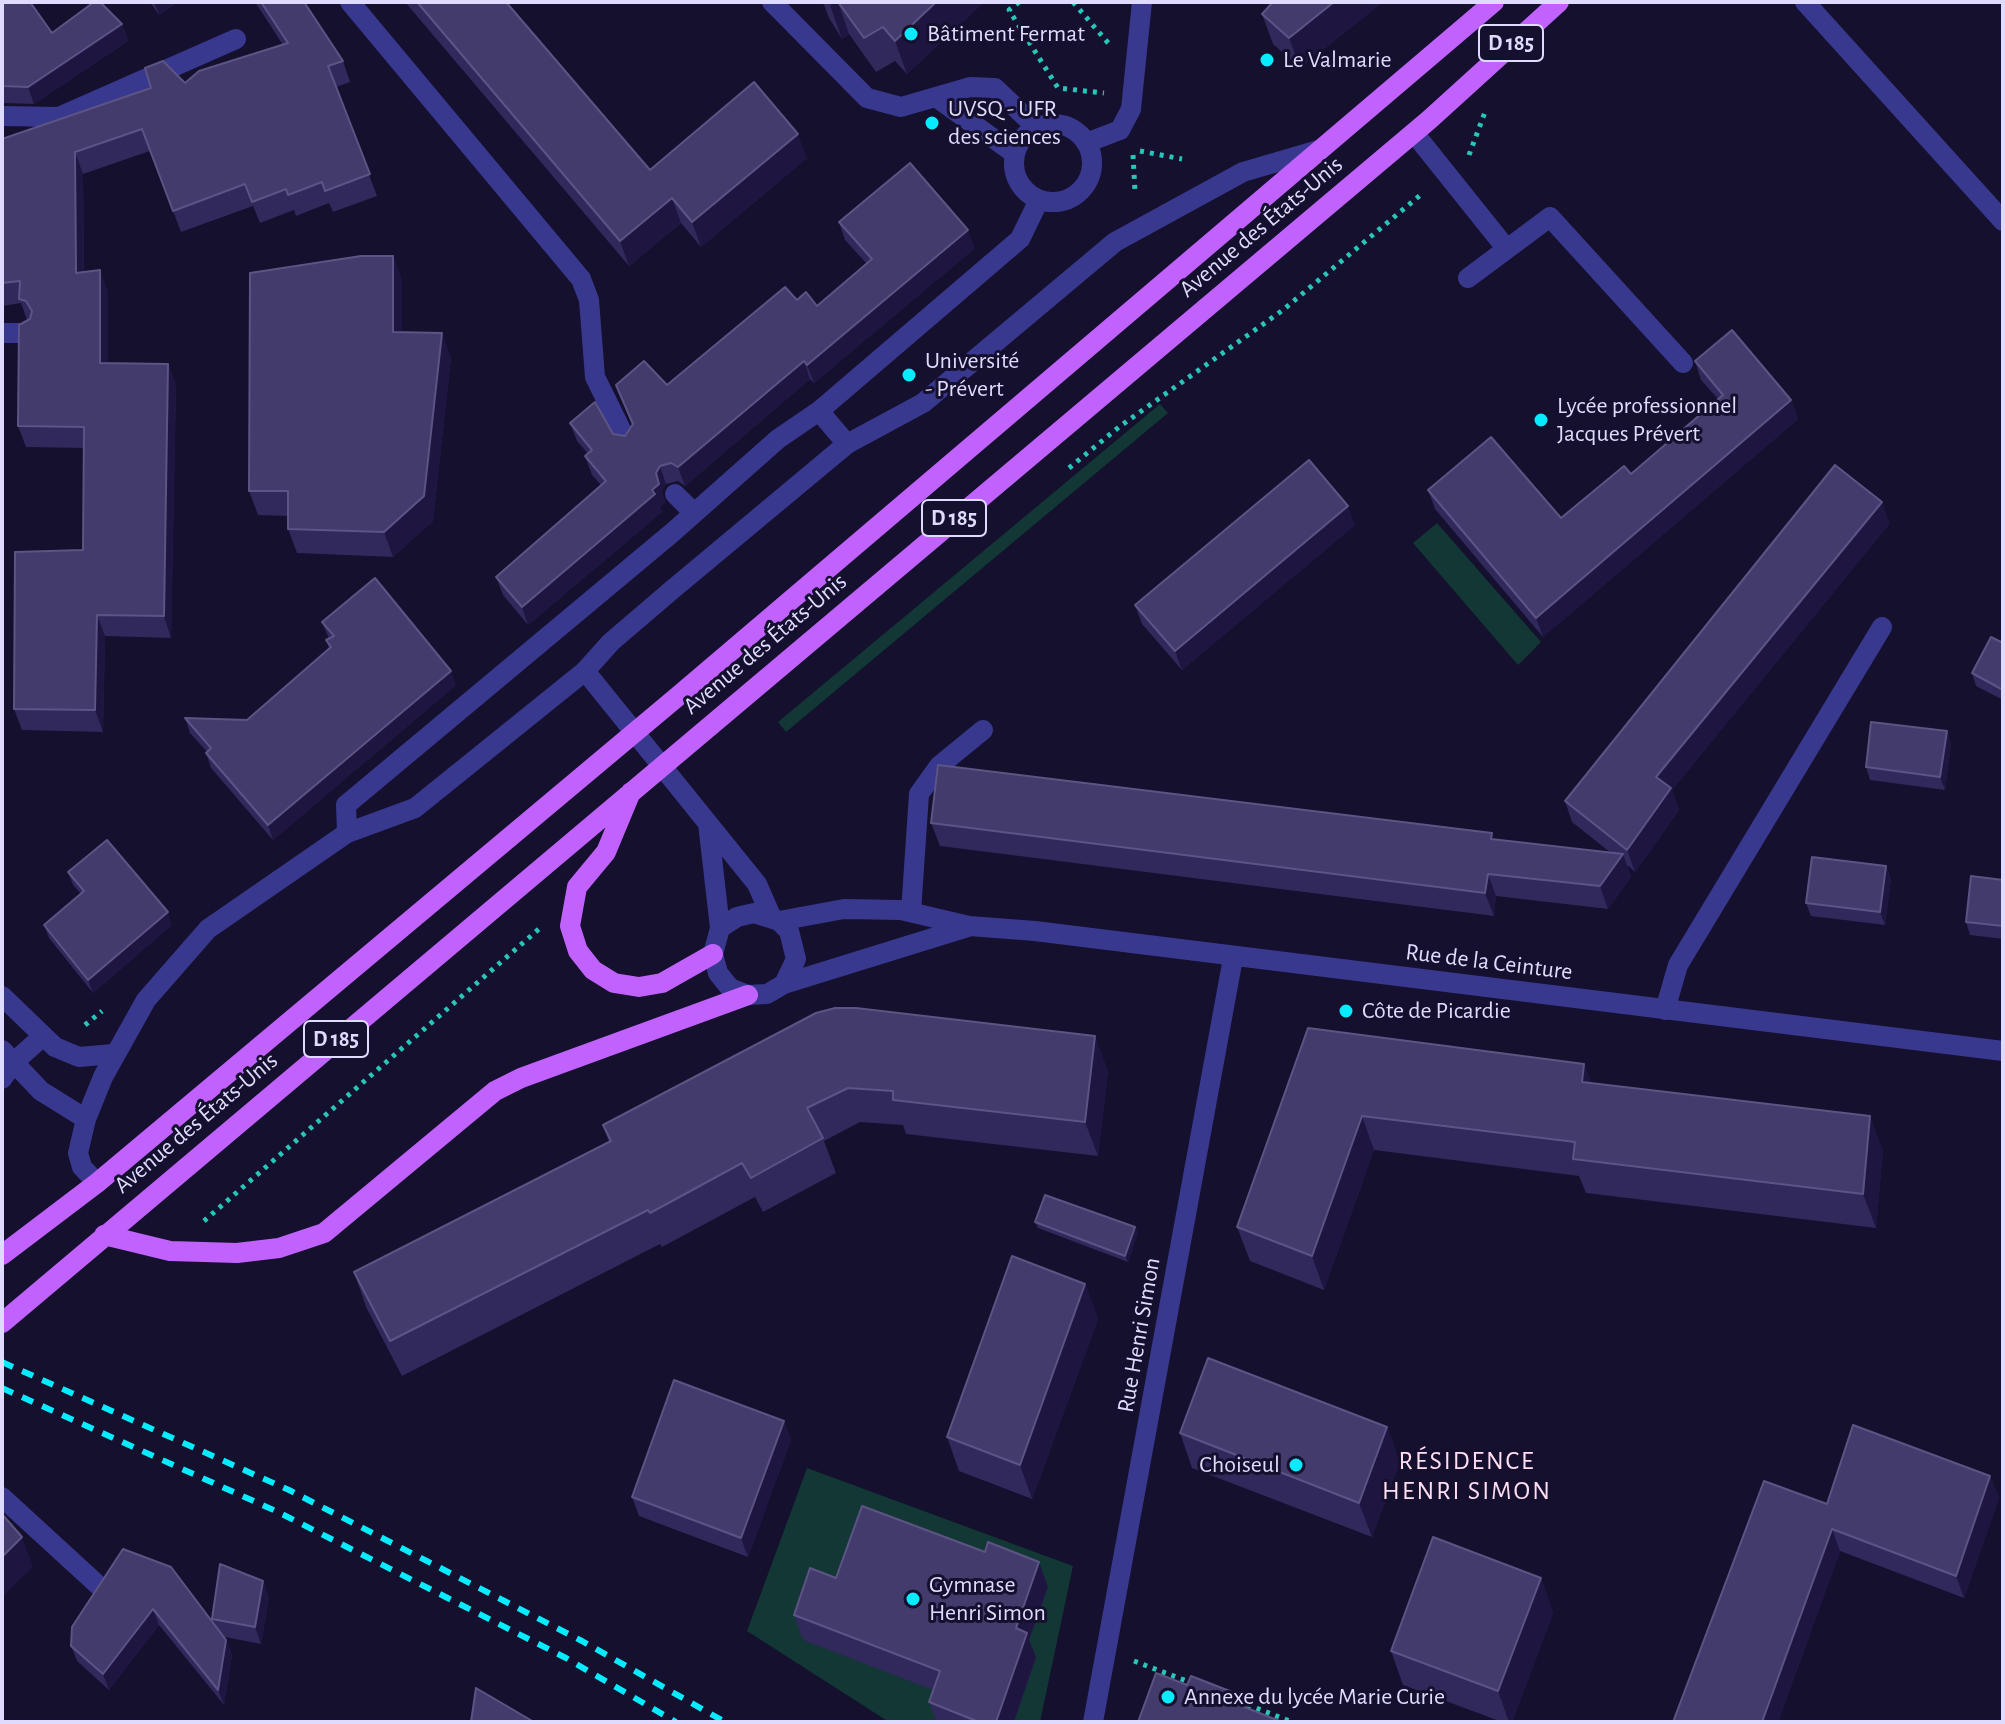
<!DOCTYPE html>
<html>
<head>
<meta charset="utf-8">
<style>
	body { margin:0 }
	#map { position:relative; width:2005px; height:1724px; overflow:hidden; background:#14102d; font-family:"Alegreya Sans",sans-serif }
	canvas { display:block }
	.frame { position:absolute; inset:0; border:4px solid #dfdbff; pointer-events:none }
</style>
</head>
<body>
<div id="map">
<canvas width="2005" height="1724"></canvas>
<div class="frame"></div>
</div>
<script>
const ctx = document.querySelector('canvas').getContext('2d');
ctx.lineJoin = 'round';
function fillPath(path, color) {
  ctx.fillStyle = color;
  ctx.fill(path, 'evenodd');
}
function shape(rows) {
  const path = new Path2D();
  for (const r of rows) {
    if (r.length === 3) {
      path.moveTo(r[0] + r[2], r[1]);
      path.arc(r[0], r[1], r[2], 0, 2 * Math.PI);
      continue;
    }
    path.moveTo(r[0], r[1]);
    for (let i = 2; i < r.length; i += 2) path.lineTo(r[i], r[i + 1]);
  }
  return path;
}
function strokePath(path, color, width, dash) {
  ctx.strokeStyle = color;
  ctx.lineWidth = width;
  ctx.lineCap = dash ? 'butt' : 'round';
  ctx.setLineDash(dash || []);
  ctx.stroke(path);
}
function label(font, color, halo, rows, align = 'center') {
  ctx.font = font + ' "Alegreya Sans",sans-serif';
  ctx.lineWidth = 6;
  ctx.setLineDash([]);
  ctx.textBaseline = 'middle';
  ctx.strokeStyle = halo;
  ctx.fillStyle = color;
  for (const [text, x, y, turn = 0] of rows) {
    ctx.save();
    ctx.translate(x, y);
    ctx.rotate((+turn || 0) * Math.PI / 180);
    ctx.textAlign = isNaN(turn) ? turn : align;
    if (halo) ctx.strokeText(text, 0, 0);
    ctx.fillText(text, 0, 0);
    ctx.restore();
  }
}
const green = shape([
	[1160,404,1168,413,786,732,778,722],
	[1437,523,1541,642,1518,665,1413,543],
	[807,1468,1073,1566,1040,1722,889,1722,747,1631]
]);
const path = shape([
	[1019,2,1009,10,1058,88,1104,93],
	[1073,2,1109,44],
	[1140,151,1182,159],
	[1133,155,1135,192],
	[1469,155,1485,112],
	[1069,468,1119,427,1283,310,1424,192],
	[85,1025,102,1011],
	[204,1221,540,928],
	[1134,1661,1192,1683],
	[1238,1701,1292,1722]
]);
const service = shape([
	[350,2,581,279,589,300,595,377,627,442],
	[772,2,867,98,901,107,970,87,995,88,1037,128],
	[1805,2,2003,221],
	[937,98,1015,154],
	[2,116,59,117,236,39],
	[1053,163,39],
	[1414,133,1506,248],
	[1086,143,1120,130,1131,109,1142,2],
	[1468,278,1550,217,1683,363],
	[2,333,27,333],
	[819,411,847,444],
	[675,494,694,513],
	[347,833,346,805,673,532,778,439,819,411,1020,239,1039,200],
	[911,912,919,794,939,766,983,730],
	[1665,1010,1678,965,1882,627],
	[2,1497,99,1586]
]);
const minor = shape([
	[585,671,611,642,673,589,847,444,923,403,1115,242,1243,172,1318,150],
	[2,1079,13,1063,42,1037],
	[1093,1722,1233,958]
]);
const tertiary = shape([
	[708,823,720,928],
	[779,921,844,909,901,910,969,926,1035,931,2003,1051],
	[784,984,796,959,789,931,779,921,754,913,737,917,720,928,713,954,718,973,730,988,748,995,767,994,784,984,968,927],
	[2,996,55,1047,79,1057,113,1054],
	[2,1050,41,1091,86,1119],
	[97,1183,82,1167,78,1153,86,1119,103,1077,146,1000,208,929,347,833,415,808,585,671,757,884,771,916]
]);
const primary = shape([
	[631,792,606,852,577,887,570,926,578,951,593,970,614,983,639,987,662,983,713,954],
	[104,1235,170,1251,237,1253,279,1248,324,1233,495,1091,521,1078,748,995],
	[2,1255,97,1183,677,697,1494,2],
	[2,1323,1429,120,1559,2]
]);
const rail = shape([
	[2,1362,289,1490,582,1641,725,1722],
	[2,1388,278,1512,566,1658,676,1722]
]);
const wall = shape([
	[2,2,52,33,122,24,128,41,34,104,3,103,2,99],
	[150,2,178,2,159,15],
	[255,2,304,2,343,61,350,82,336,87,377,196,333,212,329,203,296,216,294,210,260,223,253,206,181,232,150,151,83,174,84,272,108,291,108,363,168,364,176,385,171,638,105,636,103,732,22,730,14,709,83,550,84,448,26,447,18,426,27,320,21,303,2,306,2,139,151,88,185,83,283,45],
	[405,2,506,2,650,170,807,158,701,247,681,223,629,266],
	[823,2,984,2,907,74,895,61,876,72,849,34,842,39,829,18],
	[1273,2,1383,2,1300,68,1273,44,1262,14],
	[839,222,975,248,814,383,810,379,685,486,678,481,666,484,662,491,665,502,660,507,662,512,528,625,503,595,496,577,601,485,592,475,585,456,588,454,577,441,570,423,613,434,625,436,632,425,616,385,667,385,797,300,817,306,867,264,845,240],
	[393,256,402,281,402,332,451,357,433,521,393,557,297,553,288,529,288,516,258,515,249,491],
	[1695,361,1791,400,1798,419,1543,637,1435,509,1428,490,1561,518,1631,474,1718,399,1701,380],
	[1890,523,1672,790,1679,810,1635,872,1627,865,1631,877,1608,909,1496,896,1494,916,940,846,931,823,1494,840,1611,853,1572,822,1565,801],
	[1355,525,1182,670,1142,624,1135,605],
	[322,622,456,685,273,840,211,768,206,753,207,752,190,733,185,718,247,720,329,648,326,640,329,639],
	[2003,643,2003,700,1976,686,1972,673],
	[1947,731,1951,744,1945,790,1870,780,1866,767],
	[1886,866,1891,879,1885,925,1811,916,1806,903],
	[68,872,172,925,93,993,49,938,44,925,81,894,73,885],
	[2003,880,2003,939,1970,935,1966,922],
	[816,1013,1108,1071,1098,1156,906,1134,903,1125,860,1122,824,1141,836,1173,763,1212,755,1197,662,1247,660,1244,402,1376,366,1307,354,1272,609,1142,603,1125],
	[1308,1028,1584,1064,1591,1083,1883,1150,1876,1228,1586,1193,1579,1176,1374,1150,1324,1290,1250,1261,1237,1227],
	[1035,1222,1135,1227,1138,1233,1128,1262,1038,1228],
	[1085,1284,1098,1319,1032,1499,959,1471,947,1437],
	[784,1421,791,1440,748,1557,639,1516,632,1497],
	[1387,1427,1400,1462,1372,1537,1192,1468,1180,1433],
	[1990,1476,1999,1498,1964,1598,1840,1551,1778,1722,1673,1722,1827,1504],
	[123,1549,213,1622,212,1619,263,1581,269,1598,261,1644,225,1637,232,1655,224,1705,159,1625,109,1690,77,1661,71,1646],
	[1541,1578,1553,1613,1512,1722,1502,1722,1403,1685,1391,1651],
	[1048,1587,1029,1640,1036,1657,1014,1722,937,1722,929,1702,933,1690,803,1640,794,1615]
]);
const shadedWall = shape([
	[154,2,178,2,159,15],
	[835,2,838,2,849,34,842,39,830,5],
	[936,2,984,2,907,74,895,41],
	[1334,2,1383,2,1300,68,1289,38],
	[122,24,128,41,34,104,28,87],
	[798,134,807,158,701,247,692,222],
	[75,152,83,174,84,294,76,273],
	[672,198,681,223,629,266,620,241],
	[968,230,975,248,814,383,807,365],
	[393,256,402,281,402,357,393,332],
	[100,270,108,291,108,384,100,363],
	[442,333,451,357,433,521,393,557,384,532],
	[804,361,810,379,685,486,678,467],
	[168,364,176,385,171,638,164,616],
	[1791,400,1798,419,1543,637,1536,618],
	[660,466,666,484,662,491,665,502,660,507,662,512,528,625,522,607,656,473],
	[1882,502,1890,523,1672,790,1679,810,1635,872,1627,850,1656,777],
	[1348,506,1355,525,1182,670,1175,651],
	[97,615,105,636,103,732,95,710],
	[451,671,456,685,273,840,268,825],
	[1947,731,1951,744,1945,790,1940,777],
	[1623,854,1631,877,1608,909,1600,886],
	[1886,866,1891,879,1885,925,1880,912],
	[1488,874,1496,896,1494,916,1485,893],
	[168,912,172,925,93,993,88,980],
	[1095,1036,1108,1071,1098,1156,1085,1122],
	[1584,1064,1597,1098,1582,1082],
	[1362,1116,1374,1150,1324,1290,1312,1256],
	[1870,1116,1883,1150,1876,1228,1863,1194],
	[1135,1227,1138,1233,1128,1262,1125,1256],
	[1085,1284,1098,1319,1032,1499,1020,1465],
	[784,1421,791,1440,748,1557,741,1538],
	[1387,1427,1400,1462,1372,1537,1359,1503],
	[1990,1476,1999,1498,1964,1598,1956,1576],
	[1832,1529,1840,1551,1778,1722,1762,1722],
	[22,1537,33,1567,2,1597,2,1557],
	[1039,1562,1048,1587,1029,1640,1036,1657,1014,1722,996,1722,1016,1628],
	[1541,1578,1553,1613,1512,1722,1509,1722,1498,1691],
	[263,1581,269,1598,261,1644,255,1627],
	[153,1609,159,1625,109,1690,103,1674],
	[226,1640,232,1655,224,1705,218,1690],
	[1240,1695,1247,1714,1237,1704]
]);
const building = shape([
	[2,2,30,2,52,33,94,2,100,2,122,24,28,87,2,86,2,2],
	[261,2,304,2,343,61,328,66,370,174,325,191,322,182,288,195,286,189,252,202,245,184,173,211,142,129,75,152,76,273,100,270,100,363,168,364,164,616,97,615,95,710,14,709,15,552,83,550,84,427,18,426,19,325,30,319,32,311,26,301,19,299,20,281,2,283,2,139,151,88,145,68,163,61,185,83,199,71,288,43,261,2],
	[417,2,506,2,650,170,754,82,798,134,692,222,672,198,620,241,417,2],
	[838,2,936,2,895,41,883,27,864,38,838,2],
	[1273,2,1334,2,1289,38,1262,14,1273,2],
	[910,163,968,230,807,365,804,361,678,467,671,463,660,466,656,473,659,484,652,490,655,494,522,607,496,577,606,481,585,456,592,450,570,423,595,402,613,434,625,436,633,424,616,385,644,361,667,385,785,287,797,300,806,292,817,306,872,259,839,222,910,163],
	[361,256,393,256,393,332,442,333,424,496,384,532,288,529,288,491,249,491,250,273,361,256],
	[1732,330,1791,400,1536,618,1428,490,1491,437,1561,518,1624,466,1631,474,1723,395,1695,361,1732,330],
	[1309,460,1348,506,1175,651,1135,605,1309,460],
	[1835,465,1882,502,1656,777,1671,788,1627,850,1565,801,1835,465],
	[375,578,451,671,268,825,206,753,211,748,185,718,247,720,331,647,326,640,334,636,322,622,375,578],
	[1991,637,2003,643,2003,690,1972,673,1991,637],
	[1871,722,1947,731,1940,777,1866,767,1871,722],
	[938,765,1492,833,1491,839,1623,854,1600,886,1488,874,1485,893,931,823,938,765],
	[107,840,168,912,88,980,44,925,84,891,68,872,107,840],
	[1812,857,1886,866,1880,912,1806,903,1812,857],
	[1971,876,2003,880,2003,926,1966,922,1971,876],
	[835,1008,856,1008,1095,1036,1085,1122,893,1100,893,1091,848,1088,807,1108,823,1138,751,1178,742,1163,650,1213,648,1210,390,1341,354,1272,611,1141,603,1125,816,1013,835,1008],
	[1308,1028,1584,1064,1582,1082,1870,1116,1863,1194,1573,1159,1575,1142,1362,1116,1312,1256,1237,1227,1308,1028],
	[1045,1195,1135,1227,1125,1256,1035,1222,1045,1195],
	[1012,1256,1085,1284,1020,1465,947,1437,1012,1256],
	[1208,1358,1387,1427,1359,1503,1180,1433,1208,1358],
	[674,1380,784,1421,741,1538,632,1497,674,1380],
	[1853,1425,1990,1476,1956,1576,1832,1529,1762,1722,1673,1722,1764,1481,1827,1504,1853,1425],
	[862,1506,985,1552,988,1542,1039,1562,1016,1628,1027,1633,996,1722,979,1722,929,1702,940,1671,794,1615,810,1568,836,1578,862,1506],
	[2,1514,22,1537,2,1557,2,1514],
	[1433,1537,1541,1578,1498,1691,1391,1651,1433,1537],
	[123,1549,171,1567,226,1640,218,1690,153,1609,103,1674,71,1646,72,1627,123,1549],
	[220,1564,263,1581,255,1627,212,1619,220,1564],
	[1156,1673,1187,1685,1191,1676,1240,1695,1237,1704,1282,1722,1138,1722,1156,1673],
	[476,1688,534,1722,471,1722,476,1688]
]);
const markers = [
	[911,34,8,"#07ebff"],
	[1267,60,8,"#07ebff"],
	[932,123,8,"#07ebff"],
	[909,375,8,"#07ebff"],
	[1541,420,8,"#07ebff"],
	[1346,1011,8,"#07ebff"],
	[1296,1465,8,"#07ebff"],
	[913,1599,8,"#07ebff"],
	[1168,1697,8,"#07ebff"]
];
const shields = [
	[1511,43,64],
	[954,518,64],
	[336,1039,64]
];
const shieldNames = [
	["D 185",1511,43],
	["D 185",954,518],
	["D 185",336,1039]
];
const poiNames = [
	["Bâtiment Fermat",927,34],
	["Le Valmarie",1283,60],
	["UVSQ - UFR",948,109],
	["des sciences",948,137],
	["Université",925,361],
	["- Prévert",925,389],
	["Lycée professionnel",1557,406],
	["Jacques Prévert",1557,434],
	["Côte de Picardie",1362,1011],
	["Choiseul",1280,1465,"right"],
	["Gymnase",929,1585],
	["Henri Simon",929,1613],
	["Annexe du lycée Marie Curie",1184,1697]
];
const streetNames = [
	["Avenue des États-Unis",1261,227,-40],
	["Avenue des États-Unis",765,644,-40],
	["Rue de la Ceinture",1489,962,7],
	["Avenue des États-Unis",196,1123,-40],
	["Rue Henri Simon",1139,1335,-80]
];
const neighbourhoodNames = [
	["RÉSIDENCE",1467,1461],
	["HENRI SIMON",1467,1491]
];
fillPath(green, '#123735');
strokePath(path, '#28c6b9', 5, [4, 6]);
strokePath(service, '#39388f', 20);
strokePath(minor, '#39388f', 20);
strokePath(tertiary, '#39388f', 20);
strokePath(primary, '#c162ff', 20);
strokePath(rail, '#07ebff', 6, [12, 10]);
fillPath(wall, '#31285b');
fillPath(shadedWall, '#1e1641');
fillPath(building, '#443b6d');
strokePath(building, '#5c5484', 2);
for (const [x, y, r, color] of markers) {
  const dot = new Path2D();
  dot.arc(x, y, r, 0, 2 * Math.PI);
  ctx.fillStyle = color;
  ctx.fill(dot);
  strokePath(dot, '#14102d', 3);
}
for (const [x, y, w] of shields) {
  const box = new Path2D();
  box.roundRect(x - w / 2, y - 18, w, 36, 6);
  ctx.fillStyle = '#14102d';
  ctx.fill(box);
  strokePath(box, '#dfdbff', 2);
}
label('bold 22px', '#dfdbff', null, shieldNames);
label('24px', '#dfdbff', '#14102d', poiNames, 'left');
label('24px', '#dfdbff', '#14102d', streetNames);
ctx.letterSpacing = '2px';
label('26px', '#ffddf3', '#14102d', neighbourhoodNames);
ctx.letterSpacing = '0px';
</script>
</body>
</html>
